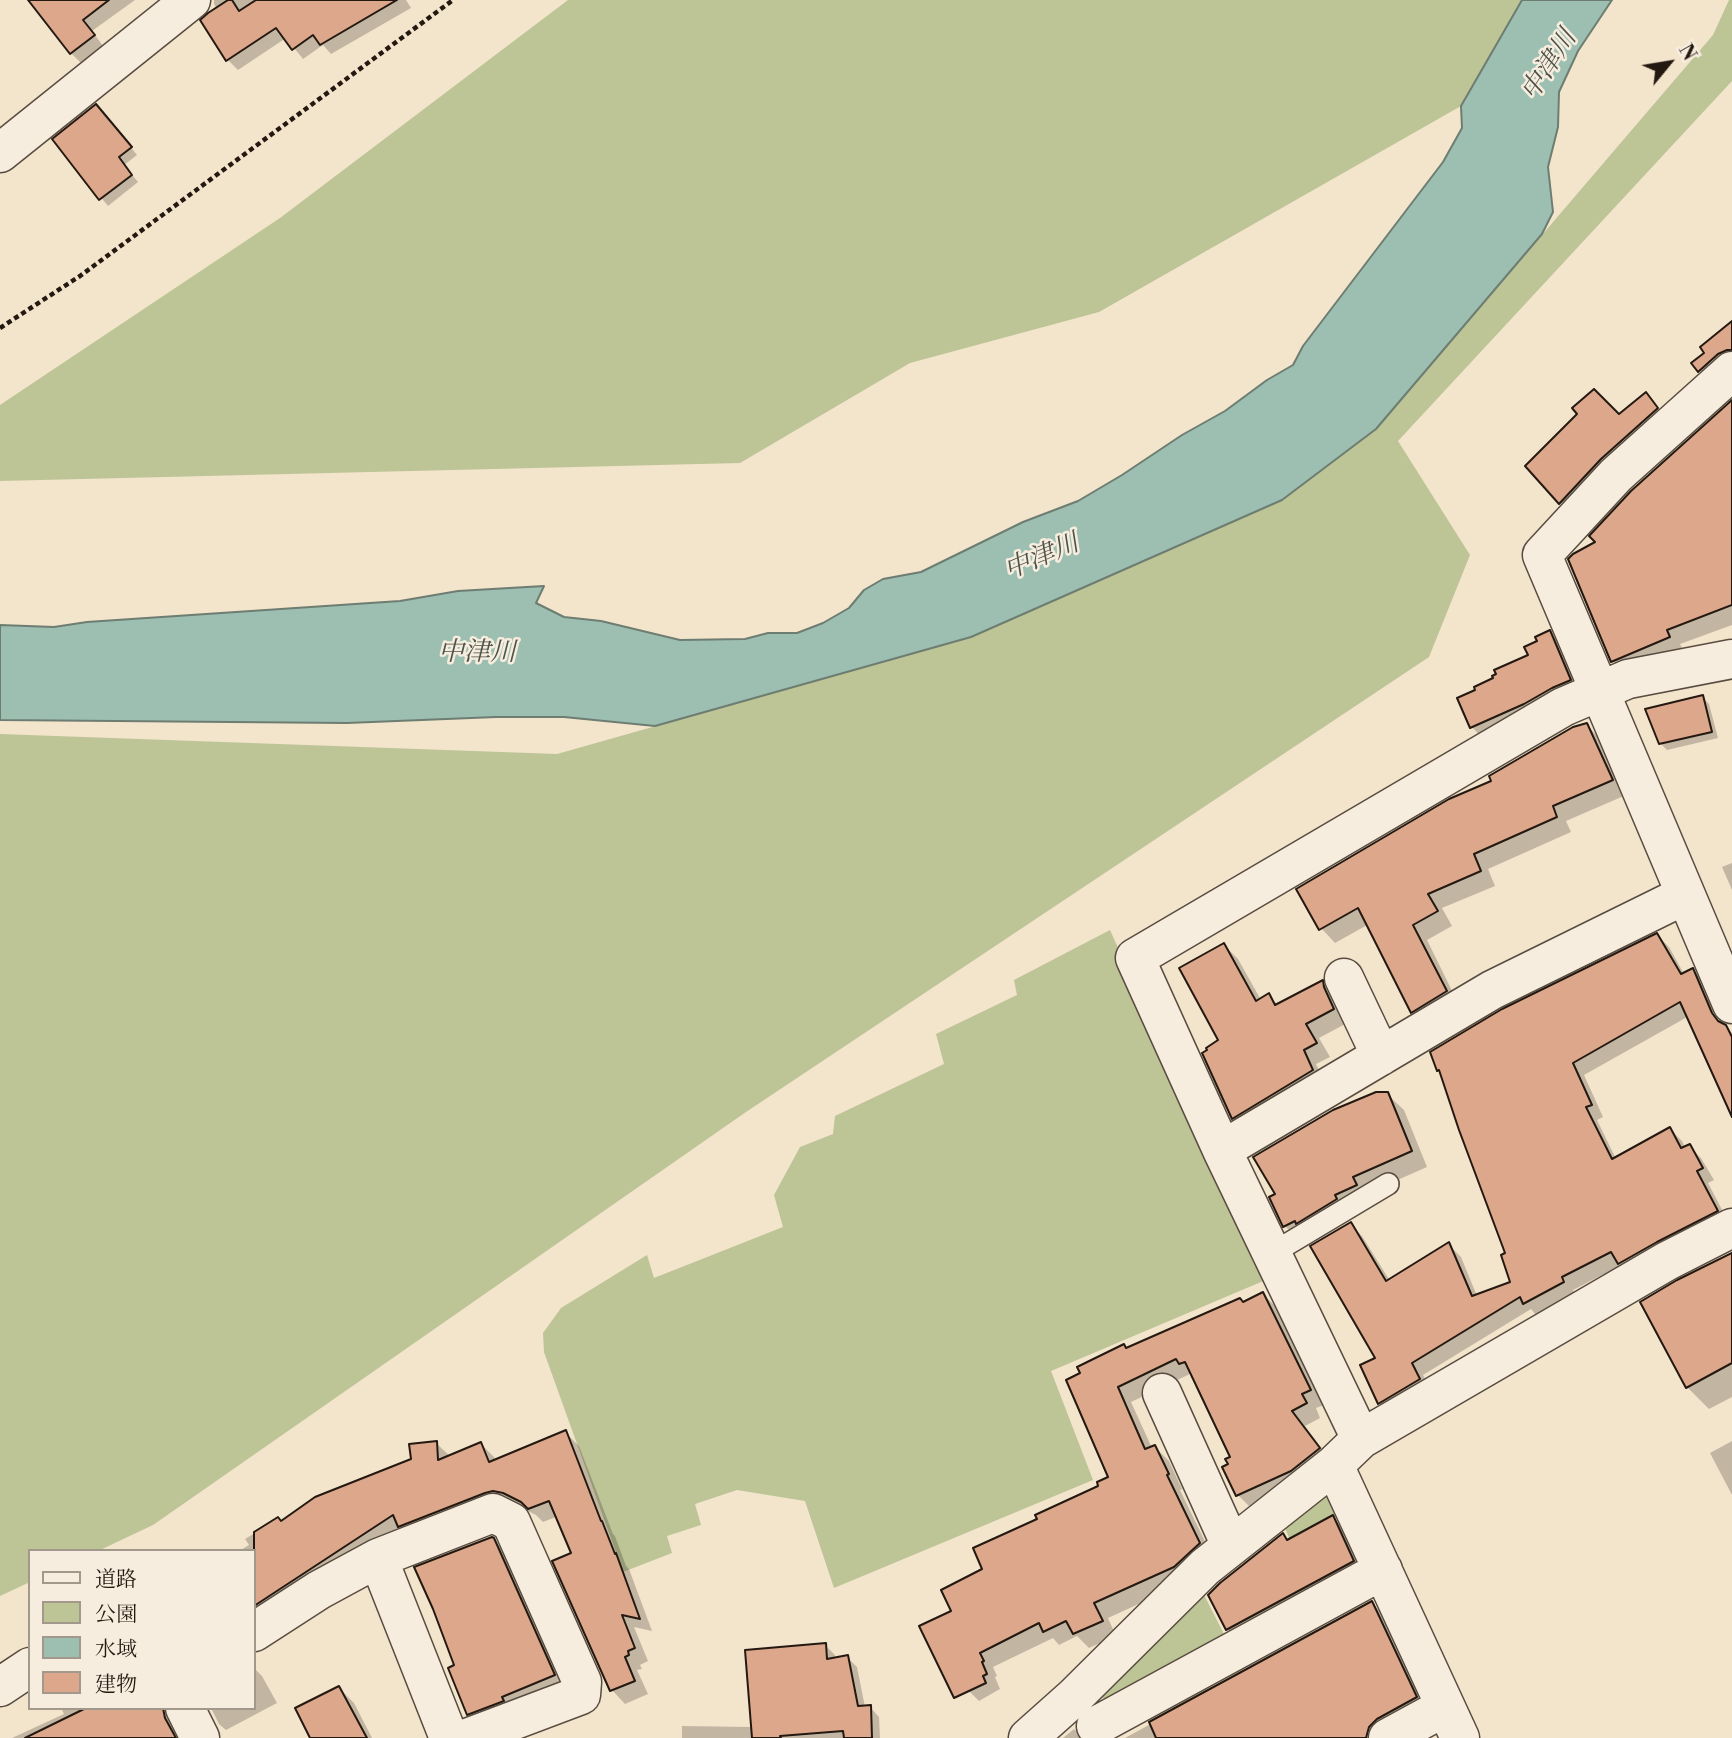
<!DOCTYPE html>
<html>
<head>
<meta charset="utf-8">
<style>
	body { margin:0 }
	#map { position:relative; width:1732px; height:1738px; overflow:hidden; background:#f3e4cc; font-family:"Libre Bodoni","Noto Serif JP",serif }
	canvas { display:block }
	.legend { position:absolute; left:28px; top:1549px; width:228px; height:161px; box-sizing:border-box; background:#f7edde; border:2px solid #a3988c; margin:0; padding:9px 12px; list-style:none; font-size:21px; color:#241911 }
	.legend li { display:flex; align-items:center; gap:14px; height:35px }
	.legend b { width:35px; border:2px solid #a3988c }
	.north { position:absolute; left:1634px; top:28px; width:70px; height:70px; -webkit-text-stroke:5px #f7edde; paint-order:stroke; rotate:60deg; font-size:19px; font-weight:700; line-height:28px; text-align:center; color:#241911 }
	.north::after { content:''; display:block; margin:auto; width:24px; height:32px; background:#241911; clip-path:polygon(50% 0,100% 100%,50% 72%,0 100%) }
</style>
</head>
<body>
<div id="map">
<canvas width="1732" height="1738"></canvas>
<ul class="legend">
<li><b style="height:9px;background:#f7edde"></b>道路</li>
<li><b style="height:19px;background:#bdc496"></b>公園</li>
<li><b style="height:19px;background:#9dbfb1"></b>水域</li>
<li><b style="height:19px;background:#dca78b"></b>建物</li>
</ul>
<div class="north">N</div>
</div>
<script>
const ctx = document.querySelector('canvas').getContext('2d');
ctx.lineJoin = 'round';
function fillPath(path, color) {
  ctx.fillStyle = color;
  ctx.fill(path, 'evenodd');
}
function shape(rows) {
  const path = new Path2D();
  for (const r of rows) {
    path.moveTo(r[0], r[1]);
    for (let i = 2; i < r.length; i += 2) path.lineTo(r[i], r[i + 1]);
  }
  return path;
}
function strokePath(path, color, width, dash) {
  ctx.strokeStyle = color;
  ctx.lineWidth = width;
  ctx.lineCap = dash ? 'butt' : 'round';
  ctx.setLineDash(dash || []);
  ctx.stroke(path);
}
function label(font, color, halo, rows, align = 'center') {
  ctx.font = font + ' "Libre Bodoni","Noto Serif JP",serif';
  ctx.lineWidth = 5;
  ctx.setLineDash([]);
  ctx.textBaseline = 'middle';
  ctx.strokeStyle = halo;
  ctx.fillStyle = color;
  for (const [text, x, y, turn = 0] of rows) {
    ctx.save();
    ctx.translate(x, y);
    ctx.rotate((+turn || 0) * Math.PI / 180);
    ctx.textAlign = isNaN(turn) ? turn : align;
    if (halo) ctx.strokeText(text, 0, 0);
    ctx.fillText(text, 0, 0);
    ctx.restore();
  }
}
const green = shape([
	[568,0,1522,0,1461,106,1099,312,910,363,740,463,0,481,0,405,280,218],
	[1729,0,1732,0,1732,81,1398,441,1470,555,1429,657,746,1112,153,1525,98,1551,30,1551,30,1582,0,1596,0,734,557,754,971,637,1282,500,1376,429,1713,35],
	[1110,930,1268,1279,1051,1371,1093,1480,834,1588,805,1501,737,1490,695,1504,701,1525,667,1536,672,1553,623,1572,544,1352,543,1333,561,1308,647,1255,654,1278,783,1227,774,1195,800,1147,833,1134,835,1116,944,1064,936,1034,1017,995,1014,980],
	[1326,1487,1344,1511,1290,1540,1282,1521],
	[1200,1587,1226,1638,1112,1700,1096,1697]
]);
const water = shape([
	[1522,0,1612,0,1578,51,1559,92,1558,127,1548,167,1553,212,1542,234,1376,429,1282,500,971,637,655,726,564,717,496,717,347,723,0,720,0,625,54,627,87,622,400,601,458,591,544,586,536,603,564,617,601,621,680,640,745,639,768,633,797,633,823,623,849,608,864,590,883,579,921,572,1023,522,1078,501,1122,475,1182,435,1225,411,1267,380,1293,365,1303,346,1443,162,1462,128,1461,106,1522,0]
]);
const shadow = shape([
	[30,0,135,0,92,31,103,46,81,63,71,53],
	[214,0,406,0,411,8,331,54,323,45,303,59,286,38,238,70,228,60,217,9,214,4],
	[103,113,137,155,124,165,138,182,108,206,54,140],
	[1732,324,1732,369,1714,385,1694,363,1706,353],
	[1646,395,1670,422,1573,516,1528,466,1580,414,1619,416],
	[1732,403,1732,625,1680,644,1684,652,1627,676,1613,661,1570,560,1598,543],
	[1550,633,1564,647,1585,695,1486,742,1472,727,1477,691,1530,656,1539,642],
	[1702,697,1709,704,1718,738,1667,750,1660,743],
	[1587,725,1601,740,1626,795,1566,821,1571,832,1488,869,1495,886,1442,908,1452,926,1427,940,1460,1007,1427,1026,1412,1012,1369,924,1335,943,1321,928],
	[1732,863,1732,890,1722,867],
	[1657,935,1669,947,1684,974,1693,970,1705,982,1723,1025,1732,1033,1732,1097,1689,1016,1584,1075,1603,1117,1597,1120,1616,1159,1670,1129,1682,1141,1685,1148,1689,1146,1701,1158,1714,1180,1708,1183,1729,1223,1631,1275,1621,1265,1573,1290,1575,1295,1536,1315,1531,1309,1423,1375,1431,1392,1392,1415,1380,1403,1377,1359,1350,1224,1362,1236,1390,1281,1449,1245,1461,1257,1477,1296,1512,1283,1507,1254,1442,1073,1438,1070],
	[1224,945,1238,959,1261,1000,1269,995,1278,1005,1323,983,1336,996,1347,1023,1319,1038,1330,1057,1316,1064,1326,1084,1247,1131,1233,1118,1221,1041],
	[1387,1094,1404,1110,1427,1167,1368,1193,1301,1242,1285,1226,1271,1198],
	[1732,1254,1732,1397,1709,1409,1687,1387],
	[1263,1294,1278,1309,1324,1405,1316,1408,1320,1418,1305,1426,1333,1463,1252,1509,1238,1495,1230,1465,1232,1458,1194,1377,1190,1374,1131,1402,1152,1448,1155,1447,1169,1461,1182,1489,1180,1490,1213,1558,1189,1581,1108,1618,1116,1636,1089,1648,1077,1636,1059,1645,1053,1638,993,1667,997,1676,995,1677,1000,1689,979,1701,964,1686,954,1612,984,1570,1039,1520,1100,1487,1110,1477,1069,1381,1127,1349,1244,1304],
	[565,1432,579,1446,613,1534,615,1536,626,1566,629,1569,652,1631,634,1627,648,1661,640,1665,642,1669,637,1670,648,1694,625,1704,612,1690,574,1554,556,1517,543,1522,536,1515,518,1506,254,1629,254,1551,239,1551,249,1545,245,1539,278,1519,282,1523,413,1460,436,1443,451,1457,481,1444,494,1457,496,1461],
	[1732,1441,1732,1495,1710,1453],
	[1333,1517,1347,1532,1368,1576,1242,1644,1228,1629,1210,1596,1283,1535,1289,1541],
	[493,1539,508,1555,569,1690,483,1728,468,1714],
	[1372,1603,1386,1617,1430,1712,1386,1738,1125,1738],
	[825,1645,835,1655,835,1659,847,1657,857,1667,865,1707,870,1707,879,1717,880,1738,682,1738,682,1726,753,1727],
	[255,1669,262,1676,277,1703,226,1730,219,1724,211,1708,254,1708,254,1670],
	[339,1688,354,1703,372,1738,312,1738],
	[61,1708,175,1708,182,1738,12,1738,64,1714],
	[1074,1729,1084,1738,1063,1738]
]);
const building = shape([
	[28,0,109,0,83,20,95,35,70,54,28,0],
	[228,0,232,0,239,11,256,0,397,0,320,45,313,35,292,50,276,28,226,61,200,20,208,13,228,0],
	[96,104,132,147,119,157,132,175,99,200,52,139,96,104],
	[1732,321,1732,350,1727,350,1718,354,1698,372,1691,363,1704,353,1700,347,1732,321],
	[1594,389,1619,414,1646,392,1658,408,1601,459,1559,504,1525,466,1577,414,1572,408,1594,389],
	[1732,400,1732,605,1667,630,1670,637,1611,662,1568,559,1573,554,1595,542,1589,536,1631,491,1732,400],
	[1550,630,1571,680,1552,688,1524,704,1470,728,1457,698,1475,690,1474,687,1493,678,1492,676,1496,674,1494,670,1528,655,1524,647,1537,641,1535,637,1550,630],
	[1703,695,1712,732,1659,744,1645,709,1703,695],
	[1587,723,1613,780,1553,806,1557,817,1474,854,1481,871,1428,894,1438,911,1413,925,1447,991,1411,1013,1358,908,1319,930,1296,889,1449,799,1491,781,1489,776,1573,727,1587,723],
	[1657,933,1681,974,1693,968,1712,1013,1718,1021,1726,1025,1732,1037,1732,1117,1680,1002,1573,1063,1592,1105,1586,1107,1612,1159,1670,1127,1681,1148,1690,1144,1703,1168,1697,1171,1718,1211,1657,1242,1618,1264,1611,1252,1562,1277,1564,1282,1523,1304,1520,1297,1412,1363,1420,1379,1378,1404,1360,1365,1375,1358,1310,1246,1351,1222,1386,1281,1449,1242,1472,1296,1510,1282,1501,1255,1505,1253,1459,1130,1439,1070,1437,1071,1430,1052,1502,1009,1657,933],
	[1224,943,1256,1001,1269,993,1275,1005,1323,980,1324,987,1334,1009,1306,1024,1317,1043,1304,1050,1313,1070,1232,1119,1202,1053,1207,1050,1206,1048,1218,1040,1179,968,1224,943],
	[1376,1092,1388,1092,1412,1151,1353,1177,1357,1185,1335,1195,1337,1199,1296,1224,1295,1221,1283,1227,1269,1197,1275,1194,1253,1157,1333,1110,1376,1092],
	[1732,1253,1732,1363,1686,1388,1640,1302,1677,1280,1732,1253],
	[1263,1292,1311,1390,1302,1394,1307,1403,1292,1411,1320,1448,1291,1471,1236,1496,1222,1467,1228,1464,1225,1459,1230,1457,1185,1362,1179,1364,1176,1359,1118,1387,1145,1449,1155,1445,1169,1474,1167,1475,1200,1543,1174,1567,1094,1603,1103,1621,1073,1634,1066,1621,1043,1632,1039,1623,980,1653,984,1661,982,1662,987,1674,983,1676,986,1683,954,1698,919,1626,951,1611,941,1590,982,1569,973,1548,1037,1519,1035,1515,1098,1486,1097,1482,1108,1477,1066,1380,1080,1373,1077,1367,1124,1344,1126,1348,1240,1298,1243,1302,1263,1292],
	[566,1430,601,1521,602,1521,615,1554,616,1553,640,1619,622,1615,635,1648,628,1651,629,1655,625,1657,635,1681,610,1691,552,1561,571,1553,549,1501,528,1509,521,1502,503,1493,493,1491,485,1493,398,1527,393,1515,254,1606,254,1532,278,1517,281,1521,315,1497,411,1459,409,1444,437,1441,438,1460,481,1442,489,1462,566,1430],
	[1333,1515,1354,1561,1226,1630,1208,1595,1220,1583,1283,1533,1287,1540,1333,1515],
	[492,1537,494,1538,555,1675,502,1697,504,1701,467,1715,448,1668,454,1665,433,1609,414,1567,492,1537],
	[1372,1601,1417,1697,1377,1719,1369,1727,1366,1738,1156,1738,1149,1722,1372,1601],
	[826,1643,827,1659,848,1655,858,1706,871,1705,872,1738,844,1738,843,1731,780,1736,781,1738,752,1738,745,1650,826,1643],
	[339,1686,367,1738,310,1738,295,1708,339,1686],
	[86,1708,163,1708,165,1718,176,1738,25,1738,86,1708]
]);
const path = shape([
	[0,328,80,276,453,0]
]);
const service = shape([
	[1271,1254,1388,1184]
]);
const minor = shape([
	[0,153,191,0],
	[1732,371,1616,475,1542,555,1732,1004],
	[1344,978,1381,1056],
	[1222,1150,1492,990,1685,895],
	[1162,1393,1231,1546],
	[1361,1439,1222,1150,1135,958,1563,707,1628,679,1732,659],
	[1334,1465,1460,1738],
	[378,1558,449,1738],
	[254,1632,319,1590,378,1558,493,1513,511,1522,582,1682,581,1695,467,1738],
	[0,1687,30,1667],
	[185,1708,200,1738],
	[1096,1726,1383,1570],
	[1028,1738,1074,1697,1205,1567,1334,1465,1361,1439,1667,1261,1732,1228],
	[1388,1738,1445,1707]
]);
const waterNames = [
	["中津川",1550,66,-57],
	["中津川",1042,558,-23],
	["中津川",477,654]
];
fillPath(green, '#bdc496');
fillPath(water, '#9dbfb1');
strokePath(water, '#6d7d71', 2);
fillPath(shadow, '#0003');
fillPath(building, '#dca78b');
strokePath(building, '#241911', 2);
strokePath(service, '#584c40', 24);
strokePath(minor, '#584c40', 41);
strokePath(path, '#241911', 4.5, [5, 3.5]);
strokePath(service, '#f7edde', 21);
strokePath(minor, '#f7edde', 38);
label('italic 26px', '#4e5349', '#f7edde', waterNames);
</script>
</body>
</html>
